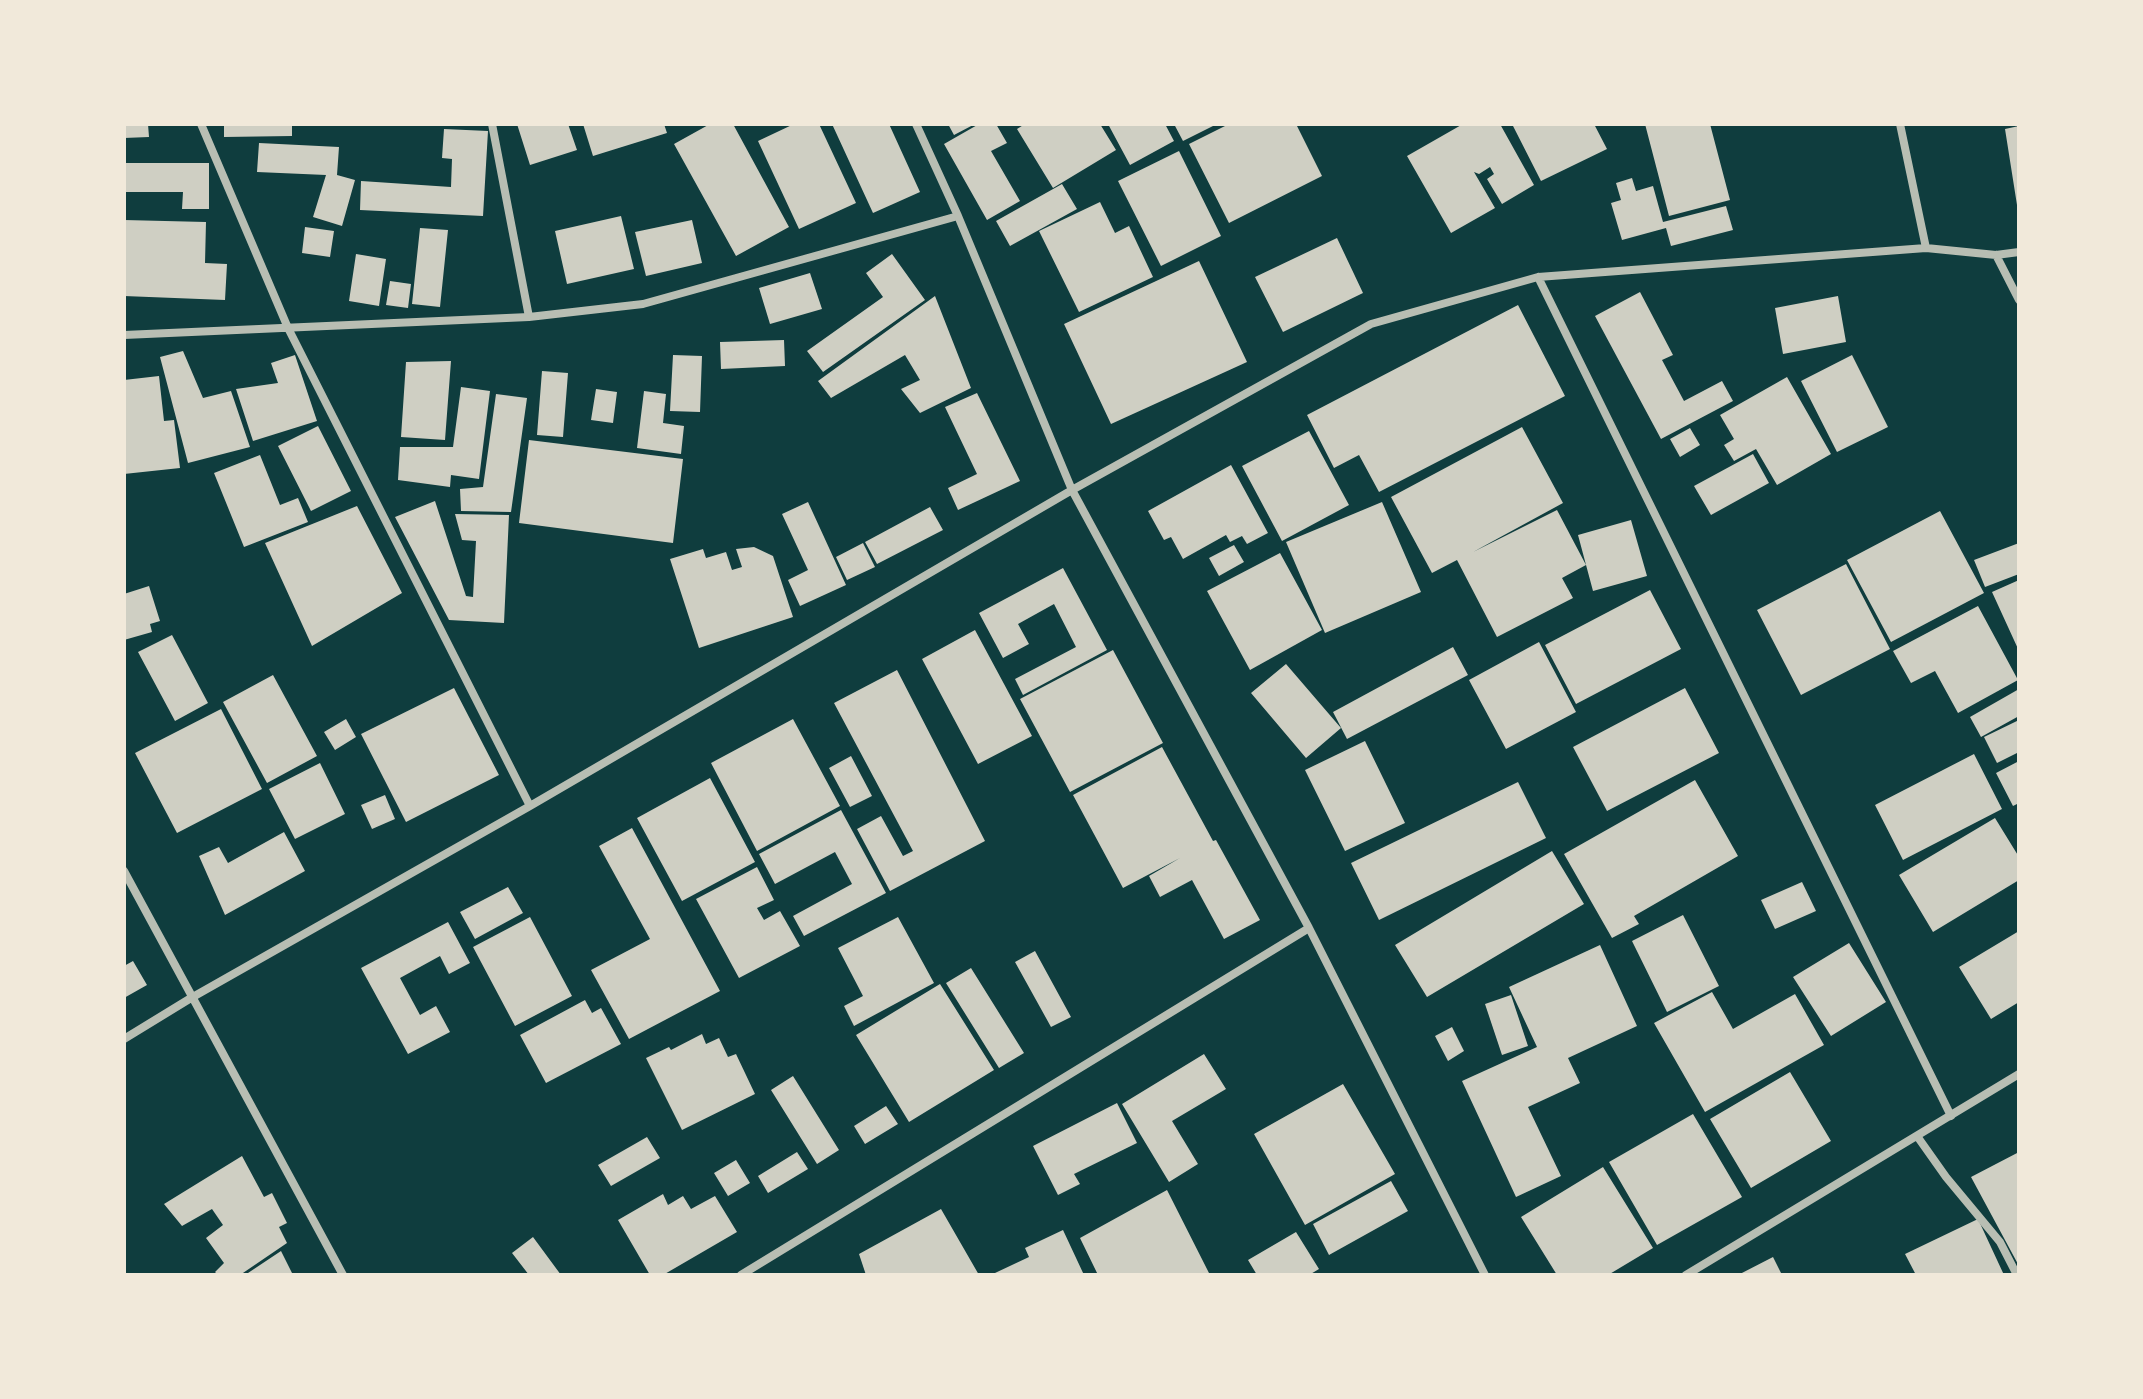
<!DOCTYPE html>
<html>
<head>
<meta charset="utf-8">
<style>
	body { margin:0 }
	#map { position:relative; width:2143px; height:1399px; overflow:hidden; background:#0f3d3e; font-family:"Source Serif 4",serif }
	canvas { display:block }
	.frame { position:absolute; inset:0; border:126px solid #f1e9da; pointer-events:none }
</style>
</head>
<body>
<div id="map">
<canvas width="2143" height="1399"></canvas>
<div class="frame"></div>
</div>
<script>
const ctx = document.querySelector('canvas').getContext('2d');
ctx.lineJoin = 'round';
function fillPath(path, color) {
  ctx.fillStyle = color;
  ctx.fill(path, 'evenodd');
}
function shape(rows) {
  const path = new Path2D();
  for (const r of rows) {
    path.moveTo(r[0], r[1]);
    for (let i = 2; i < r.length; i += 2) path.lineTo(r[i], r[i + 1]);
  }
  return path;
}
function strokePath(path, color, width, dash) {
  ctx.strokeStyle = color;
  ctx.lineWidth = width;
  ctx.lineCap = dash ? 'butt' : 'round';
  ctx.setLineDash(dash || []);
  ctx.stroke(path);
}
const building = shape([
	[124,124,148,124,149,137,124,138],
	[224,124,292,124,292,136,224,137],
	[517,124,568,124,577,150,530,165],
	[583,124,664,124,667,133,593,156],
	[710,124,733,124,789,227,736,256,674,144],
	[794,124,819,124,856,203,799,229,758,141],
	[832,124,889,124,920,192,873,213],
	[948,124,975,124,954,135],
	[979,124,996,124,1007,143,991,151,1020,201,987,220,944,144],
	[1025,124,1100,124,1116,150,1053,188,1017,129],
	[1108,124,1165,124,1174,141,1130,165],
	[1174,124,1217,124,1183,141],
	[1229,124,1296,124,1322,176,1229,223,1189,144],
	[1463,124,1500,124,1534,185,1502,204,1487,179,1494,174,1490,167,1479,174,1474,172,1495,208,1451,233,1407,156],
	[1512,124,1594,124,1607,149,1541,181],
	[1645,124,1710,124,1730,200,1669,216],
	[2019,126,2019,204,2017,205,2005,129],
	[444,129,488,131,483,216,360,210,361,181,451,187,452,159,442,158],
	[259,143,339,147,337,175,355,180,342,226,313,217,326,175,257,172],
	[1179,151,1221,236,1161,266,1118,181],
	[124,163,209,163,209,209,182,209,183,192,124,192],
	[1632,178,1636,191,1653,186,1663,222,1726,206,1733,230,1671,246,1666,228,1622,240,1611,203,1621,200,1616,183],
	[1062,184,1077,209,1010,246,996,221],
	[1100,202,1115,233,1129,226,1153,277,1079,312,1039,231],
	[621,216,634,269,567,284,555,231],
	[124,220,206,222,205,263,227,264,225,300,124,296],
	[692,220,702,263,646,276,635,232],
	[305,227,334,231,330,257,302,253],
	[420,228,448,230,440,307,412,304],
	[1337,238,1363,293,1283,332,1255,277],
	[356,254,386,259,379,306,349,301],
	[892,254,925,300,823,372,807,351,883,297,866,273],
	[1199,261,1247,362,1111,424,1064,324],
	[810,273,822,309,770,324,759,288],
	[390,281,411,284,408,308,386,305],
	[1640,292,1673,355,1662,360,1684,401,1722,381,1733,401,1661,439,1595,316],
	[935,296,971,388,920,413,901,389,920,380,905,355,831,398,818,381],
	[1838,296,1846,342,1783,354,1775,308],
	[1518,305,1565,396,1379,492,1359,455,1334,468,1307,415],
	[784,340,785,366,721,369,720,342],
	[183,351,203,398,231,391,250,447,188,463,160,357],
	[295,355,317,421,253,441,236,389,278,383,271,363],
	[673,355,702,356,700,412,670,411],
	[1852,355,1888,427,1837,452,1801,381],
	[451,361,445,440,401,437,406,362],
	[542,371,568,373,563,437,537,435],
	[159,376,164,421,174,420,180,468,124,474,124,380],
	[1787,377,1831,454,1777,485,1756,449,1734,461,1724,445,1734,439,1720,415],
	[461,387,490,391,479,479,451,475,450,487,398,480,400,447,453,447],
	[596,389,617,392,613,423,591,420],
	[644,391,666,394,663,423,684,426,681,454,637,448],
	[977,393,1020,481,958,510,948,488,977,474,945,407],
	[496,394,527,398,511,512,461,511,460,489,483,487],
	[318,426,351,491,311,511,278,446],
	[1522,427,1563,503,1473,552,1557,510,1586,565,1562,578,1573,598,1497,637,1457,560,1432,573,1391,497],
	[1690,428,1700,445,1680,457,1670,439],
	[1309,431,1349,505,1282,541,1242,466],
	[529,440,683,459,673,543,519,523],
	[1753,454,1769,483,1711,515,1694,486],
	[260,455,280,505,298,498,308,522,244,547,214,473],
	[1231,465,1268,533,1247,544,1242,536,1230,542,1226,535,1183,559,1171,537,1164,540,1148,511],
	[435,501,466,596,473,597,476,541,462,540,455,514,509,515,504,623,449,620,395,517],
	[808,502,846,585,800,606,788,580,808,570,782,514],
	[1382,502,1421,592,1325,633,1286,542],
	[357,506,402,593,312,646,265,543],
	[930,507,943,530,877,564,865,542],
	[1940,511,1984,593,1891,642,1847,560],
	[1631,520,1647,576,1593,591,1578,535],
	[863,543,875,567,847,580,836,557],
	[2019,543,2019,574,1985,587,1974,560],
	[1234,545,1244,562,1219,576,1209,558],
	[754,547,773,556,793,617,699,648,670,559,703,549,706,558,726,552,732,570,742,567,736,549],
	[1280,553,1322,630,1250,670,1207,591],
	[1846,564,1890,649,1801,695,1757,610],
	[1063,568,1107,650,1023,695,1015,679,1076,647,1054,604,1018,624,1029,644,1003,658,979,613],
	[2019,580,2019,651,1992,592],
	[149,586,160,621,150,624,152,632,124,640,124,594],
	[1650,590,1681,649,1576,704,1545,645],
	[1978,606,2018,680,1958,713,1935,671,1911,683,1893,651],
	[975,630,1032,736,978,764,922,659],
	[172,635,208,703,175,721,138,652],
	[1539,642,1576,712,1506,749,1469,680],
	[1453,647,1468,675,1347,739,1333,712],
	[1113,650,1163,743,1070,792,1020,699],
	[1286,664,1341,728,1306,758,1251,693],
	[897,670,985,841,890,891,857,829,881,816,903,856,913,851,834,703],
	[273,675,317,756,267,783,223,702],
	[454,688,499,775,406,822,361,734],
	[1685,688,1719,753,1607,811,1573,747],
	[2019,689,2019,716,1981,737,1970,717],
	[221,709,262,789,177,833,135,753],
	[346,719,356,737,335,750,324,732],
	[793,719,840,806,757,851,711,763],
	[2019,720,2019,752,1997,763,1984,737],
	[1365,741,1405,823,1345,851,1305,770],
	[1162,747,1213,841,1216,840,1260,920,1224,939,1192,880,1160,897,1149,876,1180,858,1123,888,1073,795],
	[1974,754,2002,809,1903,860,1875,805],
	[851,756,872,796,850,807,829,768],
	[2019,761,2019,803,2013,806,1996,773],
	[320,763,345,814,295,839,269,789],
	[710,778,755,862,682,901,637,818],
	[1695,780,1738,856,1634,916,1639,924,1612,938,1564,854],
	[1518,782,1546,838,1379,920,1351,863],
	[385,795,395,819,372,829,361,805],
	[841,810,886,893,804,936,793,916,852,884,835,852,775,884,759,854],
	[1995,818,2019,857,2019,880,1933,932,1899,875],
	[632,828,720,991,629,1039,591,970,650,939,599,846],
	[284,832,305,871,225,915,199,856,219,847,228,863],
	[1552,851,1584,904,1427,997,1395,945],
	[757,867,774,900,757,908,764,920,780,911,800,946,739,978,696,899],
	[1802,882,1816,911,1775,929,1761,900],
	[508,887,523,913,475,939,460,912],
	[1683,915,1719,986,1667,1012,1632,941],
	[530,917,572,996,515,1026,473,947],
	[898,917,934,983,854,1026,844,1006,863,996,838,948],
	[448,922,470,963,449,974,440,956,400,978,420,1015,436,1006,450,1032,408,1054,361,968],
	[2019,931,2019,1002,1991,1019,1959,967],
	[1849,943,1886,1002,1831,1036,1793,977],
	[1600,945,1637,1026,1568,1058,1580,1083,1528,1107,1561,1176,1516,1197,1462,1081,1537,1047,1509,987],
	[1035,951,1071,1017,1051,1027,1015,962],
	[133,961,147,985,124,998,124,966],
	[971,968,1024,1053,999,1068,946,983],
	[940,984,994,1070,909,1122,856,1035],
	[1712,992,1733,1029,1795,994,1824,1045,1705,1112,1654,1023],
	[1511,995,1528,1046,1502,1055,1485,1004],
	[585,1000,592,1013,601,1008,621,1044,546,1083,520,1035],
	[1452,1027,1464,1051,1448,1061,1435,1036],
	[702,1034,706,1044,719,1038,728,1057,736,1054,755,1094,682,1130,646,1058,669,1047,671,1050],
	[1204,1054,1226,1089,1172,1121,1198,1164,1169,1182,1122,1104],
	[1790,1072,1831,1141,1751,1188,1710,1119],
	[793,1076,839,1150,817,1164,771,1090],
	[1343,1084,1395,1174,1305,1225,1254,1134],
	[1117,1103,1137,1143,1074,1174,1080,1184,1058,1195,1033,1146],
	[886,1106,898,1124,865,1144,854,1126],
	[1693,1114,1742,1197,1657,1245,1609,1162],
	[647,1137,660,1158,611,1186,598,1165],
	[797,1152,808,1169,768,1193,758,1176],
	[2019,1152,2019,1266,1971,1177],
	[242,1156,264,1197,272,1193,287,1223,279,1227,287,1243,240,1275,218,1275,215,1272,224,1263,206,1238,223,1225,212,1209,182,1226,164,1204],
	[736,1160,750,1183,728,1196,714,1173],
	[1603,1167,1653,1248,1608,1275,1557,1275,1521,1217],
	[1391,1181,1408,1211,1329,1255,1313,1224],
	[1167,1190,1210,1275,1098,1275,1080,1238],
	[663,1194,668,1205,683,1196,691,1209,715,1196,737,1232,663,1275,650,1275,618,1220],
	[941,1209,979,1275,866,1275,859,1254],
	[1978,1219,2004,1275,1916,1275,1905,1254],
	[1063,1230,1084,1275,996,1275,995,1273,1029,1257,1025,1248],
	[1296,1232,1319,1269,1309,1275,1257,1275,1248,1260],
	[533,1237,561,1275,529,1275,512,1253],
	[281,1251,293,1275,245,1275],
	[1773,1257,1782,1275,1738,1275]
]);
const minor = shape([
	[201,124,288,328,530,806],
	[492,124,529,317],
	[916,124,958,216,1072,490,1309,928,1485,1275],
	[1900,124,1926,248],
	[1996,255,2019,300],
	[1538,277,1951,1116],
	[124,335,529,317,643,304,958,216],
	[124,871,343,1275],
	[124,1039,191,998,530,806,1072,490,1371,324,1538,277,1926,248,1996,255,2019,252],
	[1917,1136,1946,1177,2000,1242,2017,1275],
	[741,1275,1309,928],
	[1686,1275,2019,1074]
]);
fillPath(building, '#cfcfc3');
strokePath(minor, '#b8beb3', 8);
</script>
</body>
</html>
